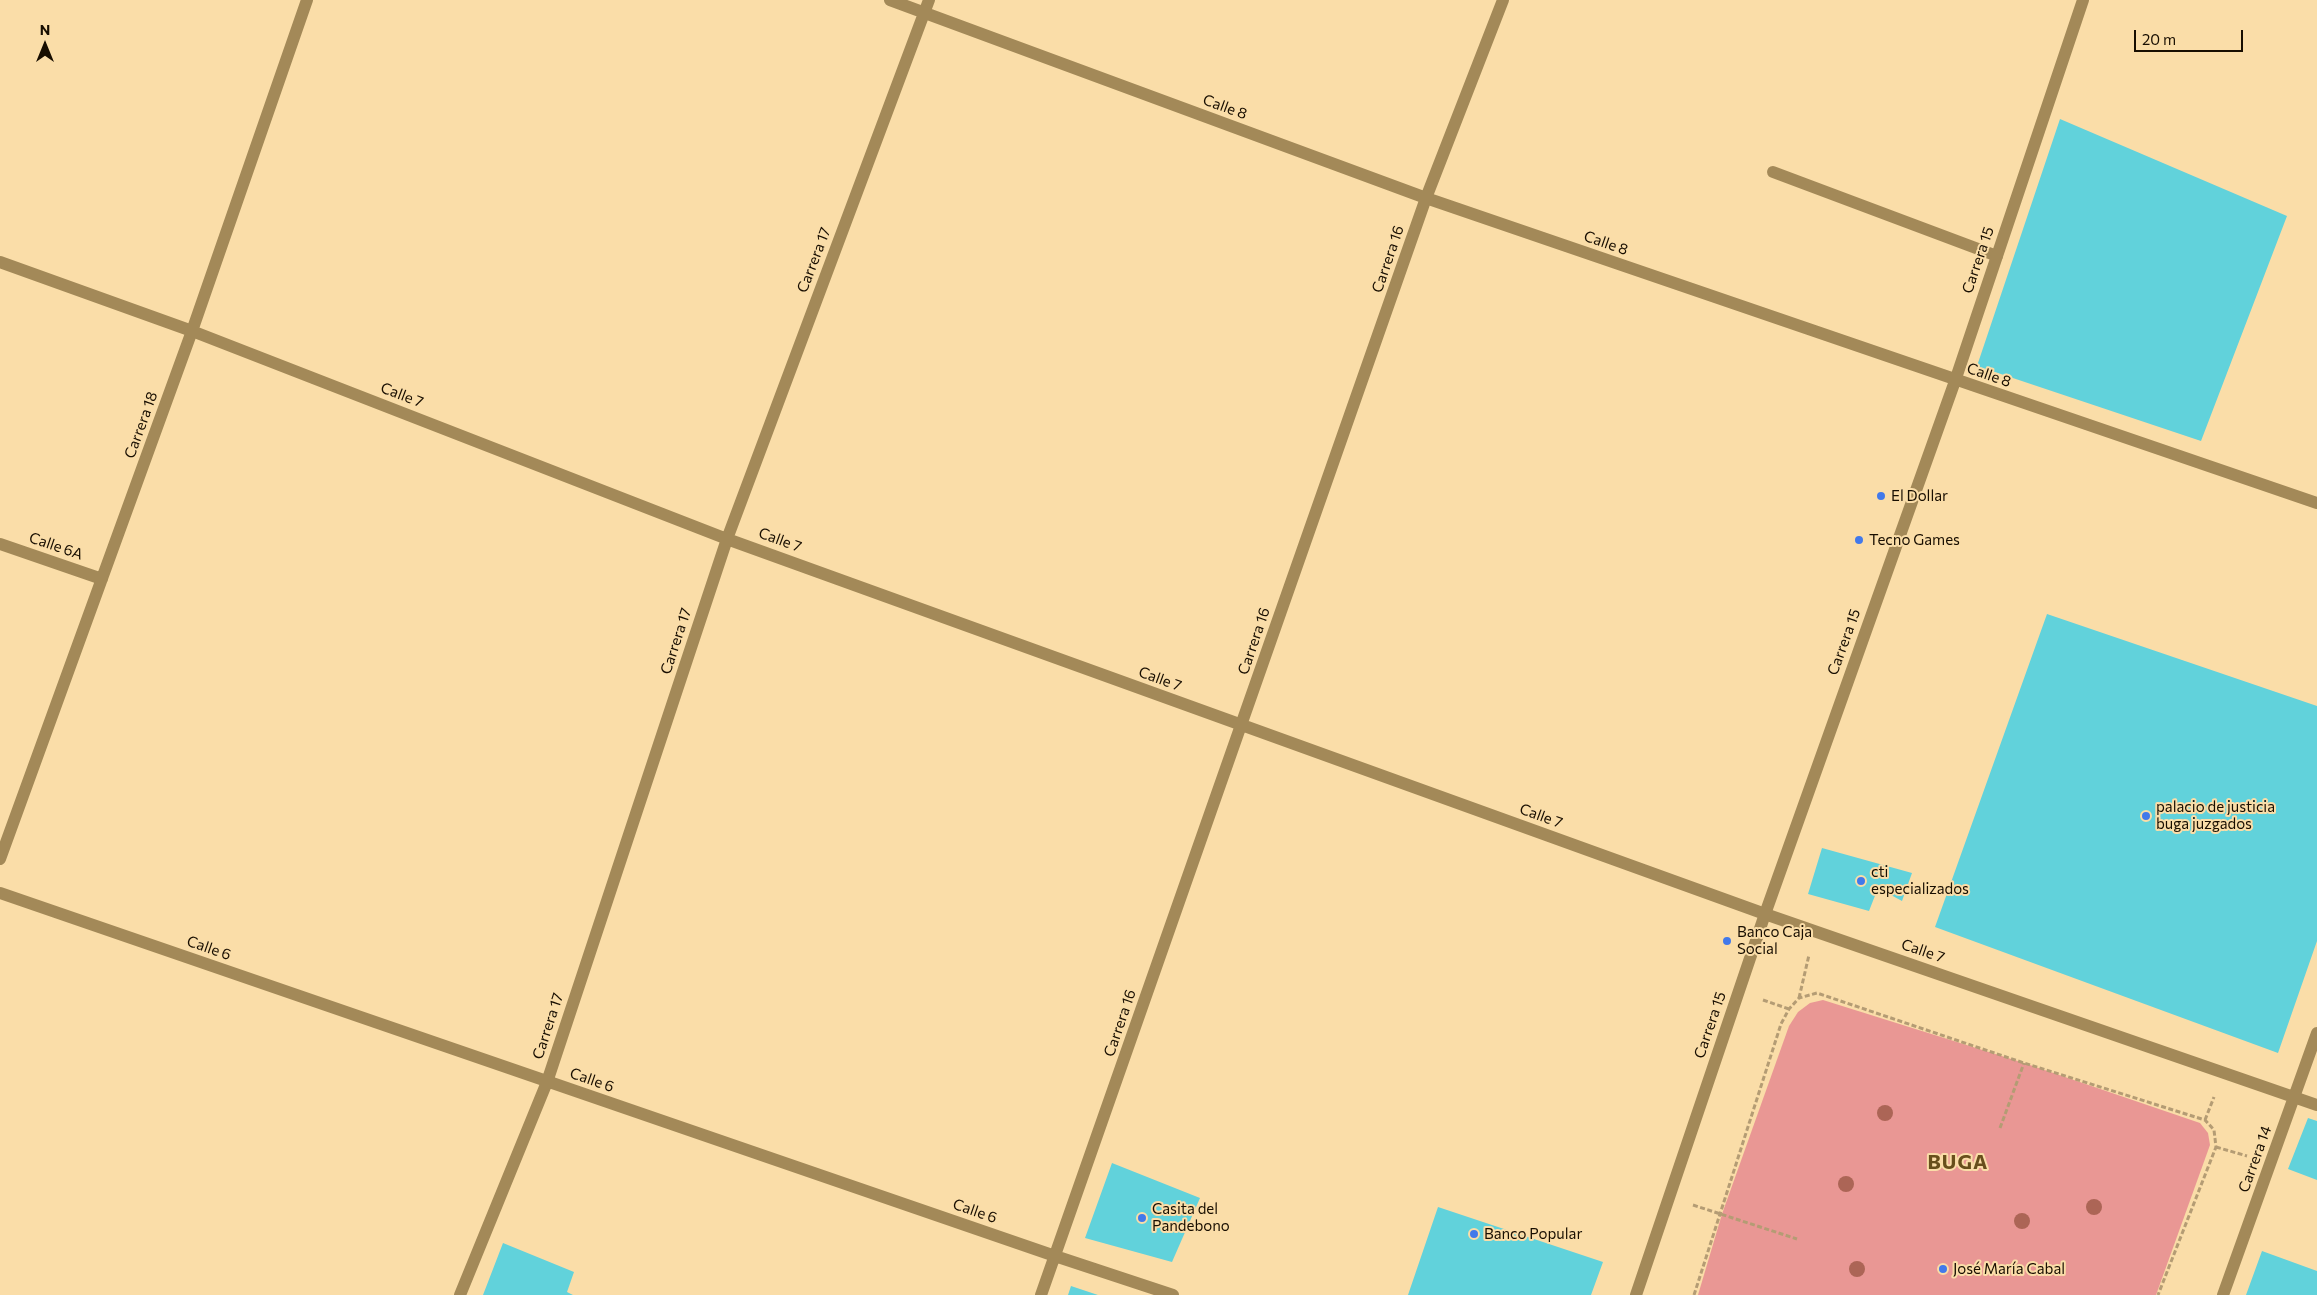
<!DOCTYPE html>
<html>
<head>
<meta charset="utf-8">
<style>
	body { margin:0 }
	#map { position:relative; width:2317px; height:1295px; overflow:hidden; background:#fadda8; font-family:Commissioner,sans-serif }
	canvas { display:block }
	.north { position:absolute; left:20px; top:20px; width:50px; height:50px; -webkit-text-stroke:4px #fadda8; paint-order:stroke; rotate:0deg; font-size:14px; font-weight:700; line-height:20px; text-align:center; color:#180e00 }
	.north::after { content:''; display:block; margin:auto; width:18px; height:22px; background:#180e00; clip-path:polygon(50% 0,100% 100%,50% 72%,0 100%) }
	.scale { position:absolute; left:2134px; top:30px; width:109px; height:22px; box-sizing:border-box; border:2px solid #180e00; border-top:0; padding-left:6px; font-size:15px; line-height:18px; white-space:nowrap; color:#180e00; -webkit-text-stroke:4px #fadda8; paint-order:stroke }
</style>
</head>
<body>
<div id="map">
<canvas width="2317" height="1295"></canvas>
<div class="north">N</div>
<div class="scale">20 m</div>
</div>
<script>
const ctx = document.querySelector('canvas').getContext('2d');
ctx.lineJoin = 'round';
function fillPath(path, color) {
  ctx.fillStyle = color;
  ctx.fill(path, 'evenodd');
}
function shape(rows) {
  const path = new Path2D();
  for (const r of rows) {
    path.moveTo(r[0], r[1]);
    for (let i = 2; i < r.length; i += 2) path.lineTo(r[i], r[i + 1]);
  }
  return path;
}
function strokePath(path, color, width, dash) {
  ctx.strokeStyle = color;
  ctx.lineWidth = width;
  ctx.lineCap = dash ? 'butt' : 'round';
  ctx.setLineDash(dash || []);
  ctx.stroke(path);
}
function label(font, color, halo, rows, align = 'center') {
  ctx.font = font + ' Commissioner,sans-serif';
  ctx.lineWidth = 4;
  ctx.setLineDash([]);
  ctx.textBaseline = 'middle';
  ctx.strokeStyle = halo;
  ctx.fillStyle = color;
  for (const [text, x, y, turn = 0] of rows) {
    ctx.save();
    ctx.translate(x, y);
    ctx.rotate((+turn || 0) * Math.PI / 180);
    ctx.textAlign = isNaN(turn) ? turn : align;
    if (halo) ctx.strokeText(text, 0, 0);
    ctx.fillText(text, 0, 0);
    ctx.restore();
  }
}
const green = shape([
	[1823,1000,2024,1063,2200,1123,2208,1133,2210,1145,2156,1295,1698,1295,1722,1214,1789,1026,1798,1012,1810,1003]
]);
const building = shape([
	[2060,119,2287,216,2201,441,1977,366],
	[2047,614,2317,706,2317,941,2278,1053,1935,927],
	[1822,848,1912,873,1902,901,1878,888,1869,911,1808,894],
	[2308,1118,2317,1121,2317,1180,2288,1169],
	[1112,1163,1200,1198,1172,1262,1085,1238],
	[1438,1207,1603,1262,1591,1295,1408,1295],
	[503,1243,574,1272,567,1292,573,1295,483,1295],
	[2262,1251,2317,1271,2317,1295,2246,1295],
	[1071,1286,1098,1295,1068,1295]
]);
const path = shape([
	[1799,998,1809,955],
	[1763,1000,1789,1009],
	[2205,1120,2214,1097],
	[2000,1128,2024,1063],
	[2216,1147,2247,1156],
	[1693,1205,1797,1239],
	[1694,1295,1781,1024,1789,1009,1799,998,1817,993,2024,1063,2205,1120,2214,1130,2216,1147,2158,1295]
]);
const lane = shape([
	[1773,172,1997,256]
]);
const street = shape([
	[890,0,1426,198,2317,503],
	[0,262,192,331,727,539,1765,914,2317,1105],
	[0,544,102,579],
	[0,859,192,331,307,0],
	[0,893,1055,1256,1173,1295],
	[460,1295,547,1082,727,539,929,0],
	[1041,1295,1426,198,1503,0],
	[1636,1295,1765,914,1955,381,2083,0],
	[2223,1295,2317,1033]
]);
const trees = [
	[1885,1113],
	[1846,1184],
	[2094,1207],
	[2022,1221],
	[1857,1269]
];
const markers = [
	[1881,496,5,"#4279ea"],
	[1859,540,5,"#4279ea"],
	[2146,816,5,"#4279ea"],
	[1861,881,5,"#4279ea"],
	[1727,941,5,"#4279ea"],
	[1142,1218,5,"#4279ea"],
	[1474,1234,5,"#4279ea"],
	[1943,1269,5,"#4279ea"]
];
const streetNames = [
	["Calle 8",1225,107,20],
	["Calle 8",1606,243,19],
	["Carrera 16",1388,259,-71],
	["Carrera 17",814,260,-69],
	["Carrera 15",1978,260,-71],
	["Calle 8",1989,375,19],
	["Calle 7",402,395,21],
	["Carrera 18",141,425,-70],
	["Calle 7",780,540,20],
	["Calle 6A",56,546,19],
	["Carrera 17",676,641,-72],
	["Carrera 16",1254,641,-71],
	["Carrera 15",1844,642,-70],
	["Calle 7",1160,679,20],
	["Calle 7",1541,816,20],
	["Calle 6",209,948,19],
	["Calle 7",1923,951,19],
	["Carrera 16",1120,1023,-71],
	["Carrera 15",1710,1025,-71],
	["Carrera 17",548,1026,-72],
	["Calle 6",592,1080,19],
	["Carrera 14",2255,1159,-70],
	["Calle 6",975,1211,19]
];
const poiNames = [
	["El Dollar",1891,496],
	["Tecno Games",1869,540],
	["palacio de justicia",2156,807],
	["buga juzgados",2156,824],
	["cti",1871,872],
	["especializados",1871,889],
	["Banco Caja",1737,932],
	["Social",1737,949],
	["Casita del",1152,1209],
	["Pandebono",1152,1226],
	["Banco Popular",1484,1234],
	["José María Cabal",1953,1269]
];
const districtNames = [
	["BUGA",1958,1162]
];
fillPath(green, '#e99794');
fillPath(building, '#61d2db');
strokePath(path, '#b49c74', 3, [5, 2.5]);
strokePath(lane, '#a38958', 12);
strokePath(street, '#a38958', 12);
ctx.fillStyle = '#ac6556';
for (const [x, y] of trees) {
  ctx.beginPath();
  ctx.arc(x, y, 8, 0, 2 * Math.PI);
  ctx.fill();
}
for (const [x, y, r, color] of markers) {
  const dot = new Path2D();
  dot.arc(x, y, r, 0, 2 * Math.PI);
  ctx.fillStyle = color;
  ctx.fill(dot);
  strokePath(dot, '#fadda8', 2);
}
label('15px', '#180e00', '#fadda8', streetNames);
label('15px', '#180e00', '#fadda8', poiNames, 'left');
ctx.letterSpacing = '1px';
label('bold 20px', '#684f1c', '#fadda8', districtNames);
ctx.letterSpacing = '0px';
</script>
</body>
</html>
